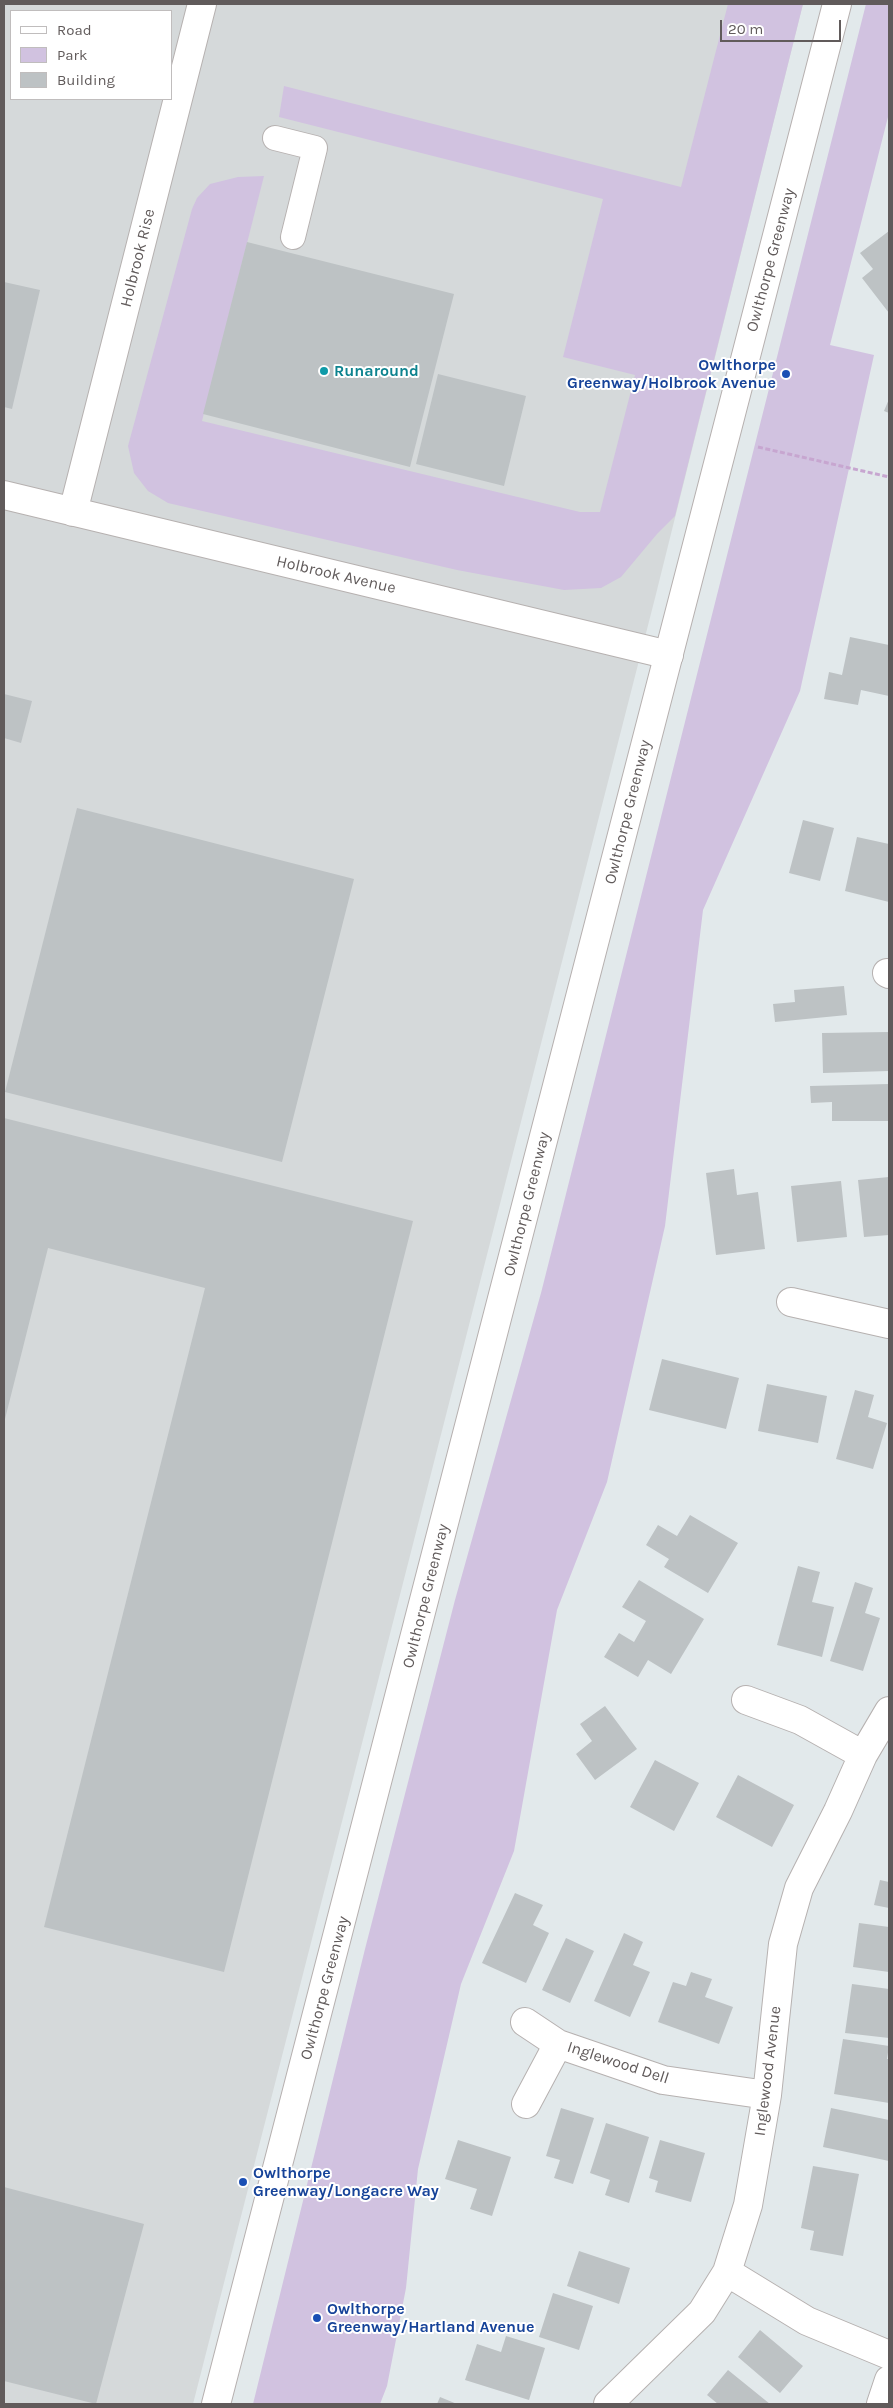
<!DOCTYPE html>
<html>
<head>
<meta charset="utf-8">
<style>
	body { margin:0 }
	#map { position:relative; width:893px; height:2408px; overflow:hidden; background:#e2e9eb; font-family:Karla,sans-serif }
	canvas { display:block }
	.frame { position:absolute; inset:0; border:5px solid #615b5b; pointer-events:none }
	.legend { position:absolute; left:10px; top:10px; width:162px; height:90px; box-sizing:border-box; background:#fff; border:1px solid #c0bdbd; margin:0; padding:6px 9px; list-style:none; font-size:15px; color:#615b5b }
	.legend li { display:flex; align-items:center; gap:10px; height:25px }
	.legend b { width:25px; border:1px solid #c0bdbd }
	.scale { position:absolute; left:720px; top:20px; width:121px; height:22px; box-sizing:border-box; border:2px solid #615b5b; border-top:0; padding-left:6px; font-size:15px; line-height:18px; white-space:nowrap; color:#615b5b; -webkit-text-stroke:4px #fff; paint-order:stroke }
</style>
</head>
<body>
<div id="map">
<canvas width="893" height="2408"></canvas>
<div class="frame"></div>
<ul class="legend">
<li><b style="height:6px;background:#fff"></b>Road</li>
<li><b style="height:14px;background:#d1c2e0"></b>Park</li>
<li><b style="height:14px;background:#bdc2c4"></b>Building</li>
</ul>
<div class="scale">20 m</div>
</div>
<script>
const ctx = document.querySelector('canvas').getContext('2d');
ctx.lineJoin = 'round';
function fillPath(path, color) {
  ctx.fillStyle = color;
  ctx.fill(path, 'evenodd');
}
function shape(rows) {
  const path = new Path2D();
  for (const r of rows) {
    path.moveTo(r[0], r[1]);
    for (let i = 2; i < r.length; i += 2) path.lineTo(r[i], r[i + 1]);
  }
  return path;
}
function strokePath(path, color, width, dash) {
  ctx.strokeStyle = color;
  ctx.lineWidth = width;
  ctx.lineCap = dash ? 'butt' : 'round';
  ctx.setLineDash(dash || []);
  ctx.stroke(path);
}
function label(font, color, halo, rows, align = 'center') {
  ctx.font = font + ' Karla,sans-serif';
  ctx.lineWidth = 4;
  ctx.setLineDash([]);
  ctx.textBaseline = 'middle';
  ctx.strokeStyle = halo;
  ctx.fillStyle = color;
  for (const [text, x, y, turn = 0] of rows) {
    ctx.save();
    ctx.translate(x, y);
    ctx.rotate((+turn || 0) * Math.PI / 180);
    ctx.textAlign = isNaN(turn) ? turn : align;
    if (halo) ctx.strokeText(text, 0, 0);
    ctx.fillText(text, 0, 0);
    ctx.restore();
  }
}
const industrial = shape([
	[4,4,803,4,655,598,193,2404,4,2404],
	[11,11,171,11,171,99,11,99]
]);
const green = shape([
	[728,4,803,4,675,516,657,534,621,577,601,588,564,590,457,570,168,503,148,491,134,473,128,446,192,209,197,198,210,184,238,177,264,176,202,421,580,512,600,512,635,375,563,357,603,199,279,117,284,86,681,187],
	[866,4,889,4,889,113,830,345,874,355,800,691,703,910,665,1226,607,1482,557,1610,514,1851,461,1984,418,2169,406,2288,387,2386,380,2404,253,2404,365,1949,455,1600,541,1293]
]);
const building = shape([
	[889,231,889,313,862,278,873,269,860,253],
	[247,242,454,294,410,467,203,414],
	[4,282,40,290,12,409,4,407],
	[438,374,526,396,504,486,416,464],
	[889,399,889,413,884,411],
	[850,637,889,645,889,696,861,690,858,705,824,699,829,672,842,675],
	[4,694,32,701,21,743,4,738],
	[77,808,354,879,282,1162,5,1092],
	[803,820,834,828,820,881,789,873],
	[857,837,889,844,889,902,845,891],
	[844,986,847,1015,775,1022,773,1004,795,1002,794,990],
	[889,1032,889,1071,823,1073,822,1033],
	[889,1084,889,1121,832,1121,832,1102,811,1103,810,1086],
	[4,1118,413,1221,224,1972,44,1927,205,1288,48,1248,4,1423],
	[734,1169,737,1195,758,1192,765,1249,716,1255,706,1173],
	[889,1177,889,1235,864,1237,858,1180],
	[841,1181,847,1237,797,1242,791,1186],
	[662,1359,739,1378,726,1429,649,1410],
	[767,1384,827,1396,818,1443,758,1431],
	[855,1390,874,1395,868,1417,887,1423,873,1469,836,1459],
	[690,1515,738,1543,708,1593,664,1567,669,1559,646,1545,658,1525,677,1536],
	[798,1566,820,1572,812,1602,834,1607,822,1657,777,1645],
	[639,1580,704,1619,671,1674,648,1660,638,1677,604,1657,619,1633,634,1642,646,1621,622,1607],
	[855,1582,873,1588,865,1613,880,1618,863,1671,830,1661],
	[605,1706,637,1749,595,1780,576,1754,592,1741,580,1724],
	[655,1760,699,1783,674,1831,630,1807],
	[738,1775,794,1805,772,1847,716,1817],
	[880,1880,889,1882,889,1908,874,1905],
	[515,1893,543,1905,533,1925,549,1933,526,1983,482,1963],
	[859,1923,889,1927,889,1972,853,1967],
	[624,1933,643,1942,633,1965,650,1972,630,2017,594,2001],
	[566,1938,594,1951,570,2003,542,1990],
	[691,1972,712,1979,705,1997,733,2007,719,2044,658,2022,673,1982,686,1986],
	[852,1984,889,1989,889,2038,845,2033],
	[843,2039,889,2046,887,2059,889,2059,889,2103,834,2094],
	[561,2108,594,2118,573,2184,554,2178,560,2160,546,2156],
	[831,2108,889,2120,889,2161,823,2147],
	[606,2123,649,2137,629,2203,605,2195,610,2180,590,2173],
	[458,2140,511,2157,492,2216,470,2209,477,2189,445,2179],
	[660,2140,705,2153,691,2202,655,2192,658,2181,649,2178],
	[813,2166,859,2174,843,2256,810,2250,814,2231,801,2228],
	[4,2187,144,2224,96,2404,4,2381],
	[579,2251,630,2268,619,2304,567,2286],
	[553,2293,593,2306,579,2350,539,2337],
	[760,2330,803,2366,780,2393,738,2357],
	[506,2336,545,2348,529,2400,465,2380,477,2344,501,2352],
	[728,2370,770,2404,718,2404,707,2395],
	[440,2397,457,2404,437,2404]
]);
const path = shape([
	[758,447,889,477]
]);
const lane = shape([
	[275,138,315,148,293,237]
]);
const street = shape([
	[4,495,669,655],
	[73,512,202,4],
	[887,973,889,974],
	[791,1302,889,1324],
	[746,1700,800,1720,863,1755],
	[525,2022,558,2044,663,2080,767,2095],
	[526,2104,558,2044],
	[727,2272,807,2321,889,2355],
	[608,2404,702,2312,727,2272,748,2205,767,2095,783,1944,799,1888,838,1811,863,1755,889,1711],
	[881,2404,889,2380]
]);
const secondary = shape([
	[216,2404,837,4]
]);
const markers = [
	[324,371,5,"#0f9aa8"],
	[786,374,5,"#1a4fb4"],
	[243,2182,5,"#1a4fb4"],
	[317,2318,5,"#1a4fb4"]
];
const streetNames = [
	["Holbrook Rise",138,258,-76],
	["Owlthorpe Greenway",771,260,-75],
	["Holbrook Avenue",336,575,13],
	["Owlthorpe Greenway",628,812,-76],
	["Owlthorpe Greenway",527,1204,-76],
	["Owlthorpe Greenway",426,1596,-76],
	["Owlthorpe Greenway",325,1988,-75],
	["Inglewood Dell",618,2063,18],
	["Inglewood Avenue",768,2071,-83]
];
const transitNames = [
	["Owlthorpe",776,365,"right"],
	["Greenway/Holbrook Avenue",776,383,"right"],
	["Owlthorpe",253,2173],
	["Greenway/Longacre Way",253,2191],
	["Owlthorpe",327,2309],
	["Greenway/Hartland Avenue",327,2327]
];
const cultureNames = [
	["Runaround",334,371]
];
fillPath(industrial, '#d5d9da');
fillPath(green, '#d1c2e0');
fillPath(building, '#bdc2c4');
strokePath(lane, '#b6b1b0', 26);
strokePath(street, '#b6b1b0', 30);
strokePath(secondary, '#b6b0af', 30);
strokePath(path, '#c7a6d0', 3, [5, 2.5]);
strokePath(lane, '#fff', 24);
strokePath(street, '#fff', 28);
strokePath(secondary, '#fff', 28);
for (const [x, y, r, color] of markers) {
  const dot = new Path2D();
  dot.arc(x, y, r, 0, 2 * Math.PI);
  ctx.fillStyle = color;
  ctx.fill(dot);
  strokePath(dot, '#fff', 2);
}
label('16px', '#615b5b', '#fff', streetNames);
label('bold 16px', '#164399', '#fff', transitNames, 'left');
label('bold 16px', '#0d838f', '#fff', cultureNames, 'left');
</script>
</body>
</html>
